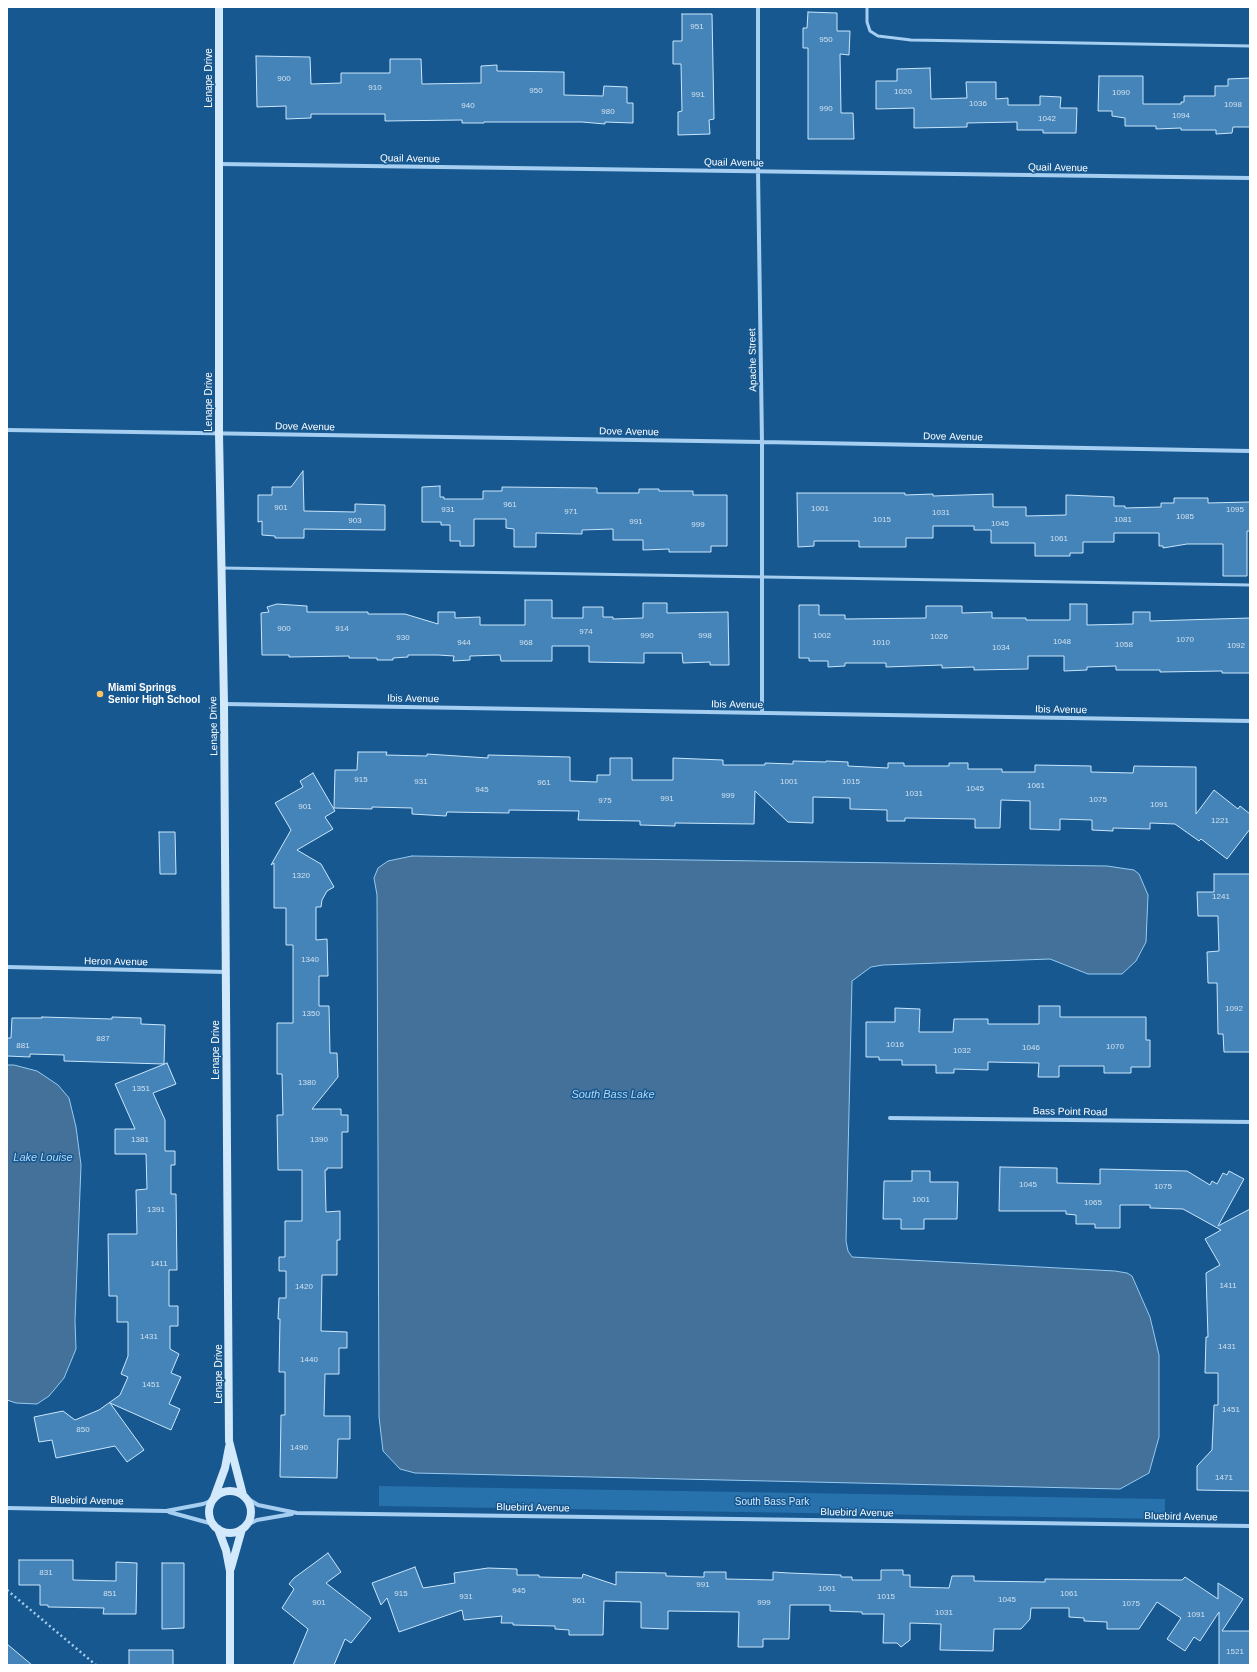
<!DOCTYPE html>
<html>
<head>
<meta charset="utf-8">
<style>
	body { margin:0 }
	#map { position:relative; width:1257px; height:1672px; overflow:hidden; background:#175890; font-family:Helvetica,sans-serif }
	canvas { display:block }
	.frame { position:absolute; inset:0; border:8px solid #fff; pointer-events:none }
</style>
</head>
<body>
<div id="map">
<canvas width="1257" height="1672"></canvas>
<div class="frame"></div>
</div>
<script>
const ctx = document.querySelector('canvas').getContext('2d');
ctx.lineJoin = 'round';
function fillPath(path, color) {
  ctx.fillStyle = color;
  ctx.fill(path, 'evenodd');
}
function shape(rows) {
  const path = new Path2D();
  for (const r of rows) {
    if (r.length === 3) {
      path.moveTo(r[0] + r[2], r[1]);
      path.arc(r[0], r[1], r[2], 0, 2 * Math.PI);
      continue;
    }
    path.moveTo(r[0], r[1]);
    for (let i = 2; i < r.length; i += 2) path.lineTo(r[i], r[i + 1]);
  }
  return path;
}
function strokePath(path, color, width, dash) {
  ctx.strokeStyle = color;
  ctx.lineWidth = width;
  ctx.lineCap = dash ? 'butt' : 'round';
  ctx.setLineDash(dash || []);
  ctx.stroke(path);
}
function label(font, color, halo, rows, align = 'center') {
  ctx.font = font + ' Helvetica,sans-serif';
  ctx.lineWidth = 3;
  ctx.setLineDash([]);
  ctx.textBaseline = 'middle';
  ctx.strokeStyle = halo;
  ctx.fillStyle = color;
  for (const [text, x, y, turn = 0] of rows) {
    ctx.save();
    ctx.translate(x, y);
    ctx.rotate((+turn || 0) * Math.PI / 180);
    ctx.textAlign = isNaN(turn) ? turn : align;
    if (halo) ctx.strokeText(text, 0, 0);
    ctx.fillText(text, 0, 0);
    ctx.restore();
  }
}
const green = shape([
	[379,1486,1165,1499,1165,1519,379,1506]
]);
const water = shape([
	[412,856,1107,866,1134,870,1139,874,1148,895,1146,942,1136,961,1122,974,1088,974,1050,959,883,965,871,967,852,981,846,1241,848,1251,852,1257,1115,1271,1127,1273,1132,1276,1150,1317,1159,1355,1159,1437,1149,1473,1120,1489,415,1473,400,1469,383,1451,379,1417,377,895,374,878,378,868,388,861,412,856],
	[7,1065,14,1065,37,1071,58,1085,69,1098,76,1127,81,1165,75,1321,76,1349,64,1378,49,1396,37,1404,16,1403,7,1400,7,1065]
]);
const building = shape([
	[808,12,837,13,837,31,850,31,849,55,840,54,841,113,853,113,854,139,808,139,808,48,803,48,803,28,807,28,808,12],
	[682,14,712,14,714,119,709,120,710,134,678,135,678,112,682,111,681,64,673,64,673,41,682,41,682,14],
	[256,56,310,57,311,84,341,83,341,73,390,73,390,59,421,59,422,84,481,83,481,66,497,65,497,71,564,72,564,95,603,96,604,86,627,87,627,103,633,103,633,123,605,122,605,124,582,122,484,122,484,123,462,123,462,120,385,121,385,114,311,114,311,118,286,119,286,106,257,107,256,56],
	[930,68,931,99,967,98,966,82,996,82,996,99,1008,98,1008,105,1040,105,1040,96,1061,97,1060,108,1077,108,1076,133,1043,133,1043,130,1017,130,1017,122,967,123,967,127,914,128,914,108,876,109,876,81,897,81,897,69,930,68],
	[1099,76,1143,76,1143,104,1181,104,1181,102,1184,102,1184,96,1215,96,1215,86,1228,86,1228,79,1250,78,1250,127,1233,127,1232,133,1216,134,1216,130,1181,130,1181,128,1156,129,1156,126,1125,126,1125,118,1112,116,1112,111,1098,111,1099,76],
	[303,471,304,511,355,512,355,504,385,505,385,530,304,529,304,538,275,538,275,536,262,535,262,521,258,522,258,495,272,495,272,487,291,487,303,471],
	[440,486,440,497,444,497,444,499,483,499,483,491,502,491,502,487,597,488,597,493,639,493,639,489,659,489,659,491,693,491,693,495,727,495,727,546,711,546,711,552,669,552,669,549,643,550,643,540,613,540,613,529,582,530,582,534,536,533,536,547,514,547,514,529,506,528,506,519,474,519,474,546,460,546,460,541,450,541,450,525,441,525,441,522,422,522,422,487,440,486],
	[797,493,905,493,905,495,933,494,933,496,993,494,993,507,1026,507,1026,516,1066,515,1066,495,1114,497,1114,506,1125,506,1125,508,1161,507,1161,503,1174,503,1174,498,1208,498,1208,503,1250,502,1250,531,1247,531,1247,576,1223,576,1223,544,1187,544,1163,548,1163,546,1159,546,1159,533,1114,533,1114,542,1083,542,1083,553,1070,553,1070,556,1035,556,1035,543,991,543,991,530,974,530,974,526,933,526,933,538,906,538,906,547,859,547,859,541,814,541,814,546,798,547,797,493],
	[525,600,552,600,552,618,583,618,583,607,603,607,603,617,613,617,613,619,643,618,643,603,667,603,667,613,728,612,729,665,710,665,710,662,683,663,682,653,644,653,644,663,589,662,589,646,552,646,552,661,501,661,500,655,470,656,470,660,453,661,454,656,438,655,408,655,408,657,393,658,393,660,377,660,377,658,349,658,349,656,289,657,289,655,262,655,261,613,269,612,267,607,277,604,307,606,307,612,368,612,368,614,405,614,438,624,438,612,455,612,455,618,480,617,480,625,525,625,525,600],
	[1070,604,1087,604,1087,625,1133,624,1133,612,1150,612,1150,621,1250,618,1250,673,1222,673,1222,671,1160,672,1160,670,1116,670,1116,666,1087,667,1087,670,1064,671,1064,656,1028,656,1028,669,974,670,974,667,942,668,942,665,886,667,886,663,845,663,845,666,828,667,828,661,809,661,809,658,799,658,799,605,819,605,819,615,845,615,845,619,926,618,926,606,962,606,962,613,992,612,992,618,1026,618,1026,620,1070,620,1070,604],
	[358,752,387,752,386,755,427,756,427,754,488,758,488,755,570,757,570,781,597,782,597,775,610,775,610,758,632,758,632,780,673,780,673,758,723,760,723,765,765,765,765,763,793,764,793,761,826,762,826,761,848,762,848,766,888,768,888,763,904,763,904,766,949,766,949,763,968,763,968,769,1002,769,1002,772,1035,772,1035,765,1091,766,1091,772,1133,773,1134,766,1196,767,1196,814,1214,790,1238,809,1240,806,1250,814,1250,829,1227,859,1201,839,1199,841,1175,824,1150,823,1150,829,1113,828,1113,831,1092,830,1092,820,1060,819,1060,830,1030,829,1030,801,1001,800,1000,828,975,828,975,819,905,818,905,821,887,821,887,810,850,809,850,798,813,797,813,823,788,822,755,791,754,824,675,823,675,826,640,825,640,821,578,820,579,811,509,810,509,813,447,812,446,816,412,814,412,808,372,807,372,809,334,808,335,770,357,770,358,752],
	[313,773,335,811,325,817,333,829,297,850,321,864,334,887,327,891,322,900,321,907,316,907,316,940,327,939,328,976,319,976,319,1006,329,1006,330,1053,337,1053,338,1077,312,1109,341,1109,341,1115,348,1115,348,1132,342,1132,342,1168,327,1168,327,1170,325,1170,326,1212,340,1211,340,1240,337,1240,337,1275,322,1275,321,1331,347,1332,347,1348,339,1348,339,1374,325,1374,324,1416,350,1416,350,1439,338,1439,337,1478,280,1477,281,1415,285,1415,285,1372,279,1372,280,1319,278,1319,279,1298,286,1298,286,1271,279,1271,279,1257,285,1257,285,1221,302,1221,302,1170,278,1170,277,1115,283,1115,282,1074,277,1074,277,1023,293,1023,293,945,286,945,286,908,274,908,274,863,271,865,291,830,275,803,303,787,300,781,313,773],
	[159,832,175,832,176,874,160,874,159,832],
	[1214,874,1250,874,1250,1052,1224,1052,1223,1034,1218,1034,1217,983,1208,983,1207,952,1219,951,1218,921,1218,916,1198,916,1197,892,1214,892,1214,874],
	[1039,1006,1060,1006,1060,1017,1146,1017,1146,1040,1150,1040,1150,1067,1131,1067,1131,1073,1104,1073,1104,1066,1059,1066,1059,1077,1038,1077,1039,1063,988,1062,988,1070,954,1069,954,1073,936,1073,936,1065,902,1065,902,1060,879,1060,879,1057,866,1057,866,1022,895,1022,895,1008,920,1009,919,1032,953,1032,954,1019,988,1019,988,1024,1039,1024,1039,1006],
	[42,1017,112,1019,112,1017,141,1018,141,1024,165,1025,164,1064,64,1061,64,1055,30,1054,30,1057,7,1056,7,1038,11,1038,12,1018,42,1018,42,1017],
	[167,1063,176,1084,153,1093,165,1120,165,1151,175,1151,175,1165,171,1165,171,1194,176,1194,177,1270,169,1270,169,1306,178,1306,178,1326,170,1326,170,1349,179,1354,171,1373,181,1377,169,1404,180,1409,171,1430,110,1403,144,1450,127,1462,115,1446,56,1458,52,1440,39,1442,34,1417,63,1411,75,1420,99,1410,120,1395,128,1377,121,1374,128,1356,128,1322,117,1322,117,1296,109,1296,108,1234,137,1234,136,1190,147,1189,146,1154,115,1154,115,1129,135,1129,115,1084,167,1063],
	[1000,1167,1057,1168,1057,1183,1100,1184,1100,1169,1187,1171,1210,1185,1212,1181,1217,1184,1223,1173,1227,1175,1229,1171,1244,1179,1218,1226,1250,1209,1250,1491,1197,1490,1197,1466,1212,1450,1214,1405,1218,1405,1218,1373,1205,1373,1206,1337,1208,1337,1206,1273,1220,1265,1205,1239,1221,1230,1183,1209,1150,1208,1150,1205,1120,1205,1120,1228,1095,1228,1095,1224,1076,1224,1076,1215,1066,1214,1066,1211,999,1211,1000,1167],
	[912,1171,930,1171,930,1182,958,1182,957,1219,924,1219,924,1229,901,1229,901,1219,883,1219,884,1181,912,1181,912,1171],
	[328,1553,341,1572,326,1583,371,1618,351,1643,345,1639,334,1665,293,1665,308,1629,282,1608,294,1589,289,1584,294,1578,328,1553],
	[19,1560,73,1560,73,1580,116,1581,116,1562,137,1563,136,1614,103,1614,104,1608,48,1607,48,1605,40,1605,40,1585,19,1585,19,1560],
	[162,1563,184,1563,184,1628,162,1629,162,1563],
	[415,1567,423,1588,455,1583,454,1573,488,1568,517,1569,517,1575,539,1575,539,1577,582,1578,583,1574,616,1585,616,1572,666,1573,666,1576,704,1577,704,1572,726,1572,726,1579,773,1580,773,1572,789,1573,841,1575,841,1577,852,1577,852,1580,881,1580,881,1570,903,1570,903,1575,910,1575,910,1587,949,1588,952,1576,974,1576,974,1581,1045,1582,1045,1579,1182,1580,1185,1577,1218,1599,1218,1583,1243,1599,1222,1631,1250,1631,1250,1665,1219,1665,1219,1612,1200,1641,1194,1637,1185,1651,1167,1639,1181,1618,1157,1602,1139,1629,1107,1629,1107,1622,1084,1621,1084,1618,1069,1617,1069,1608,1031,1608,1030,1619,1021,1629,994,1629,993,1651,940,1650,941,1624,910,1623,910,1640,901,1647,897,1643,883,1643,884,1614,862,1614,862,1612,830,1611,830,1605,790,1605,789,1639,763,1639,763,1647,738,1647,739,1612,668,1611,668,1629,641,1628,641,1602,604,1601,603,1635,569,1635,569,1630,555,1629,555,1626,513,1625,513,1623,501,1623,502,1616,464,1620,462,1610,399,1632,387,1598,381,1605,372,1583,415,1567],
	[7,1644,32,1665,7,1665,7,1644],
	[129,1650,173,1650,173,1665,129,1665,129,1650]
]);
const path = shape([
	[7,1590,96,1665]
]);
const lane = shape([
	[867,7,867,22,870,31,878,36,911,40,1250,46],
	[222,568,1250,585]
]);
const street = shape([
	[758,7,758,171,762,442,762,713],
	[219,164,1250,178],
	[7,430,762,442,1250,451],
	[224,704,1250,721],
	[7,967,226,972],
	[890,1118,1250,1122],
	[245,1497,258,1505,297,1513,1250,1526],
	[7,1508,166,1511,203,1504,213,1500],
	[169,1512,213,1524],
	[247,1525,257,1520,292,1514]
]);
const secondary = shape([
	[219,7,219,434,224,704,229,1441,243,1495],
	[230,1512,21],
	[214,1498,225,1468,229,1447],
	[218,1529,226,1550,230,1571,230,1665],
	[231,1568,242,1529]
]);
const markers = [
	[100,694,4,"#ffc263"]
];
const numberNames = [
	["951",697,27],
	["950",826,40],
	["900",284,79],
	["910",375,88],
	["950",536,91],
	["1020",903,92],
	["1090",1121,93],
	["991",698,95],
	["1036",978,104],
	["1098",1233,105],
	["940",468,106],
	["990",826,109],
	["980",608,112],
	["1094",1181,116],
	["1042",1047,119],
	["961",510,505],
	["901",281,508],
	["1001",820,509],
	["931",448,510],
	["1095",1235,510],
	["971",571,512],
	["1031",941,513],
	["1085",1185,517],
	["1015",882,520],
	["1081",1123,520],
	["903",355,521],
	["991",636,522],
	["1045",1000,524],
	["999",698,525],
	["1061",1059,539],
	["900",284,629],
	["914",342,629],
	["974",586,632],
	["990",647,636],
	["998",705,636],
	["1002",822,636],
	["1026",939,637],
	["930",403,638],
	["1070",1185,640],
	["1048",1062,642],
	["944",464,643],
	["968",526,643],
	["1010",881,643],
	["1058",1124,645],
	["1092",1236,646],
	["1034",1001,648],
	["915",361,780],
	["931",421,782],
	["1001",789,782],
	["1015",851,782],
	["961",544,783],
	["1061",1036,786],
	["1045",975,789],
	["945",482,790],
	["1031",914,794],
	["999",728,796],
	["991",667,799],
	["1075",1098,800],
	["975",605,801],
	["1091",1159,805],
	["901",305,807],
	["1221",1220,821],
	["1320",301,876],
	["1241",1221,897],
	["1340",310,960],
	["1092",1234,1009],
	["1350",311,1014],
	["887",103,1039],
	["1016",895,1045],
	["881",23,1046],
	["1070",1115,1047],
	["1046",1031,1048],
	["1032",962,1051],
	["1380",307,1083],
	["1351",141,1089],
	["1381",140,1140],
	["1390",319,1140],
	["1045",1028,1185],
	["1075",1163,1187],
	["1001",921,1200],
	["1065",1093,1203],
	["1391",156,1210],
	["1411",159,1264],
	["1411",1228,1286],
	["1420",304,1287],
	["1431",149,1337],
	["1431",1227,1347],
	["1440",309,1360],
	["1451",151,1385],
	["1451",1231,1410],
	["850",83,1430],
	["1490",299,1448],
	["1471",1224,1478],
	["831",46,1573],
	["991",703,1585],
	["1001",827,1589],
	["945",519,1591],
	["851",110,1594],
	["915",401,1594],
	["1061",1069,1594],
	["931",466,1597],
	["1015",886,1597],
	["1045",1007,1600],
	["961",579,1601],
	["901",319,1603],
	["999",764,1603],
	["1075",1131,1604],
	["1031",944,1613],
	["1091",1196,1615],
	["1521",1235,1652]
];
const streetNames = [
	["Lenape Drive",209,78,-90],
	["Quail Avenue",410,159,1],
	["Quail Avenue",734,163,1],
	["Quail Avenue",1058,168,1],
	["Apache Street",753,360,-91],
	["Lenape Drive",209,402,-90],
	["Dove Avenue",305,427,1],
	["Dove Avenue",629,432,1],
	["Dove Avenue",953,437,1],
	["Ibis Avenue",413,699,1],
	["Ibis Avenue",737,705,1],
	["Ibis Avenue",1061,710,1],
	["Lenape Drive",214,726,-91],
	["Heron Avenue",116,962,1],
	["Lenape Drive",216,1050,-90],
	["Bass Point Road",1070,1112,1],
	["Lenape Drive",219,1374,-90],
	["Bluebird Avenue",87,1501,1],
	["Bluebird Avenue",533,1508,1],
	["Bluebird Avenue",857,1513,1],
	["Bluebird Avenue",1181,1517,1]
];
const poiNames = [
	["Miami Springs",108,688],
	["Senior High School",108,700]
];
const parkNames = [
	["South Bass Park",772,1502]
];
const waterNames = [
	["South Bass Lake",613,1095],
	["Lake Louise",43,1158]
];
fillPath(green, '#2771ac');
fillPath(water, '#437199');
strokePath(water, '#97caf2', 1);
fillPath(building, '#4484b9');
strokePath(building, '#cbe6fb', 1);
strokePath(path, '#a5cef0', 2.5, [2, 3]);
strokePath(lane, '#a5cef0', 3);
strokePath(street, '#a5cef0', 4);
strokePath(secondary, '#d2e8fb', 8);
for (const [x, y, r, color] of markers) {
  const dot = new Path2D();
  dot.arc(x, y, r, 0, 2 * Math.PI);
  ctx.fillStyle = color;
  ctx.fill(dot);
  strokePath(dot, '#175890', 1.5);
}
label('8px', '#d0e0ee', null, numberNames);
label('10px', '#fff', '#175890', streetNames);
label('bold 10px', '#fff', '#175890', poiNames, 'left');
label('10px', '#cbe6fb', '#175890', parkNames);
label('italic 11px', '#b1d8f7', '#175890', waterNames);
</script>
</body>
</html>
